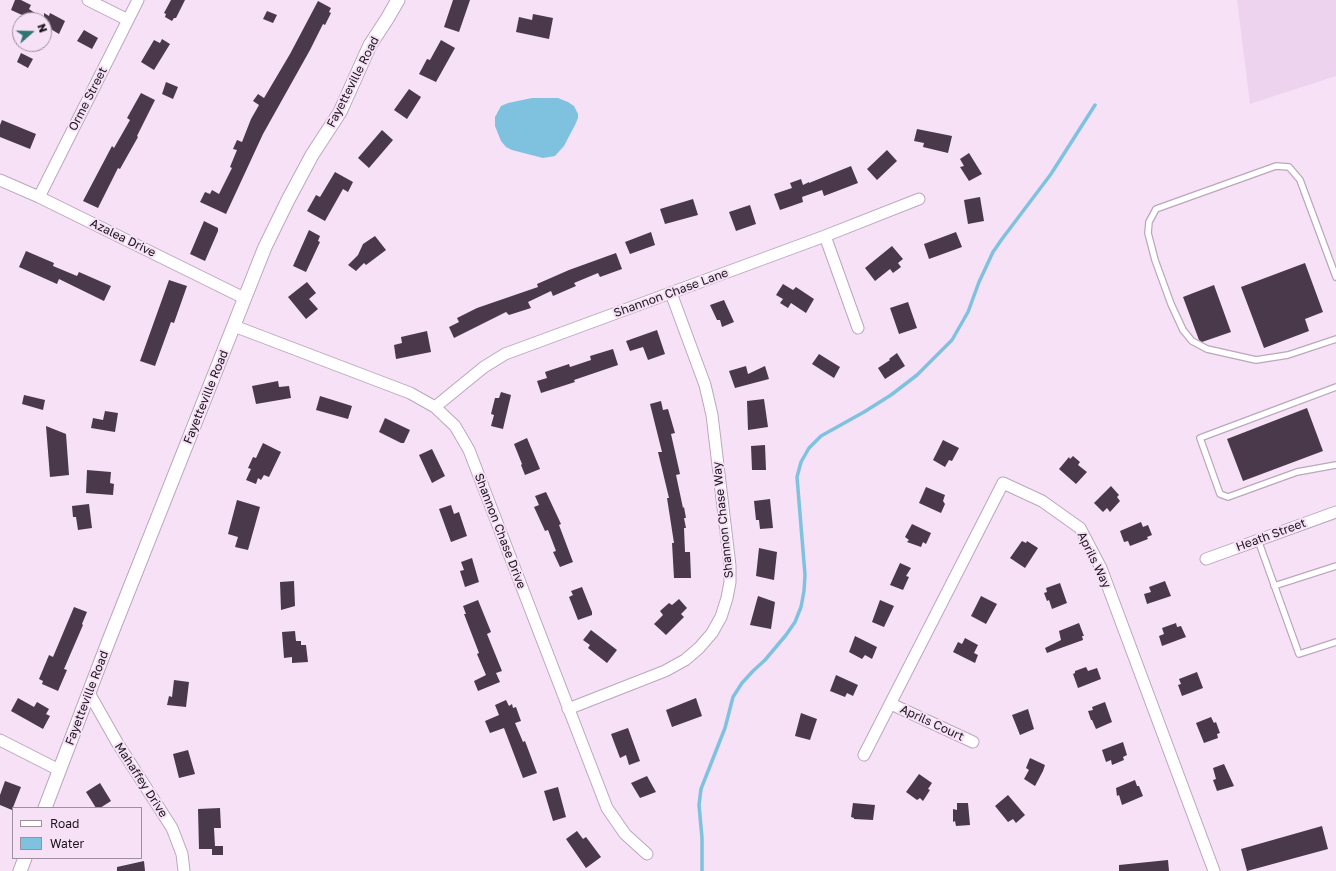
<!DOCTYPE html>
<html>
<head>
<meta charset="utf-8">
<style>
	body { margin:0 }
	#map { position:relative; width:1336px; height:871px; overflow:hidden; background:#f6e1f7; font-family:"Golos Text",sans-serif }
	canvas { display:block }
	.legend { position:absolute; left:12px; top:807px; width:130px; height:52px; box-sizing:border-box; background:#f6e1f7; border:1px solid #9e8f9f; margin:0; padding:5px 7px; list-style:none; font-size:12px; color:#1b141b }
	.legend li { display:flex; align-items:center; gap:8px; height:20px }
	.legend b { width:20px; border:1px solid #9e8f9f }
	.north { position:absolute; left:12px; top:12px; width:40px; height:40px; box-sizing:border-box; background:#f6e1f7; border:1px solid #9e8f9f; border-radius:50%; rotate:70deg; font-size:11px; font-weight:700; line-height:16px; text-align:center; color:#1b141b }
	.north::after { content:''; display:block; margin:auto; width:14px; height:18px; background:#2d7671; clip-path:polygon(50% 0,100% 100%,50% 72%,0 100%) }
</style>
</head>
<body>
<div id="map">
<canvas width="1336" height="871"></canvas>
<ul class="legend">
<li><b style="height:5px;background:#fff"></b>Road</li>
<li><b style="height:11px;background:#7fc2e0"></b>Water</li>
</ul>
<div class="north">N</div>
</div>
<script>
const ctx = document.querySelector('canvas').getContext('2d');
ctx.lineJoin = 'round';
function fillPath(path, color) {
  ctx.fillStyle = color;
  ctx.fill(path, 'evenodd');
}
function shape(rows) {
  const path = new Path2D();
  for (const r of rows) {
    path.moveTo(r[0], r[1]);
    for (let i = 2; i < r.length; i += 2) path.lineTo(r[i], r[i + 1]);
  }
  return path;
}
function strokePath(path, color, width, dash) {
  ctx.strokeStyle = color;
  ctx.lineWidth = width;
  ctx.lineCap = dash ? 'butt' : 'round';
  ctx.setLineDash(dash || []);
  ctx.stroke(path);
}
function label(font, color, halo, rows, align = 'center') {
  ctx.font = font + ' "Golos Text",sans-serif';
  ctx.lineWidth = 4;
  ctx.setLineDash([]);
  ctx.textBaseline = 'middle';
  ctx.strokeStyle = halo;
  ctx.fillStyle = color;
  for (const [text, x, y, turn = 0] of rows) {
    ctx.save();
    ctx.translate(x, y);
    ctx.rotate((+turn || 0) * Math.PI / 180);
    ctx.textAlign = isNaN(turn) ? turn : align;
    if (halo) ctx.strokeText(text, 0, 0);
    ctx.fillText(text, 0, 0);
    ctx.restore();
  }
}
const built = shape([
	[1237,0,1336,0,1336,76,1250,104]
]);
const water = shape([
	[532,98,558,98,568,102,574,106,578,114,578,118,575,125,564,146,555,156,543,158,512,150,506,147,501,141,495,126,495,117,501,106,508,103]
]);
const stream = shape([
	[702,871,702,838,699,805,701,789,725,728,733,697,742,683,753,671,765,660,786,635,795,622,801,607,804,591,805,575,797,477,801,462,809,448,821,436,864,412,891,395,917,375,952,340,968,312,979,282,993,252,1002,239,1051,174,1095,105]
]);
const building = shape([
	[15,0,21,0,31,5,29,9,44,19,44,13,49,16,50,13,65,21,59,34,44,25,44,20,33,20,11,10],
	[171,0,185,0,176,18,174,18,172,21,165,17,166,14,164,13],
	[453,0,470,0,459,32,444,27],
	[318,1,331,8,329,12,331,13,325,25,323,24,310,50,263,134,226,214,200,202,205,192,210,194,212,190,219,194,232,168,230,167,237,150,233,149,237,140,242,142,251,119,259,105,253,101,258,94,264,98,290,54],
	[267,11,277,15,273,23,263,19],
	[533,14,553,18,549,39,516,32,519,17,532,20],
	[84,30,98,38,92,49,77,41],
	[162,39,170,44,154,70,141,62,154,40,160,43],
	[441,40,455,48,436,82,419,74,427,59,430,60],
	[21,53,33,59,28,68,17,62],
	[166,82,178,87,173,99,162,94],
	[409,89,421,97,407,119,394,110],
	[141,93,155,100,137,136,138,137,120,169,118,168,98,208,83,201,112,146,114,148,130,120,127,118],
	[2,120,36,134,30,149,0,137,0,125],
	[917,129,952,136,948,153,923,147,924,143,914,141],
	[382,130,393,140,369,168,358,158],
	[887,150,897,161,877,180,867,169],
	[969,153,982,174,969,181,960,167,964,166,960,159],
	[851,166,858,183,824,196,822,190,802,197,803,202,780,210,774,194,792,188,790,183,801,179,803,185,809,182,809,183],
	[335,172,353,182,348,192,343,189,325,221,307,211,316,195,320,197],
	[980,197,984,221,968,224,964,200],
	[693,199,698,215,665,224,660,209],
	[750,205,756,224,736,231,729,212],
	[204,221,218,228,218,231,205,261,190,254],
	[309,230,320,236,318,241,320,242,306,272,293,266],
	[651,232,655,245,630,254,625,242],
	[956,232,962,247,929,259,924,244],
	[375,236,386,250,366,265,364,263,356,271,348,265,358,255,363,244],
	[892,246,903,259,898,263,901,267,893,273,890,269,875,281,865,268],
	[26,251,54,263,53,266,77,276,79,272,111,286,104,301,59,279,57,284,19,267],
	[616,253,622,269,600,277,598,273,574,283,576,286,553,296,551,291,528,302,531,308,509,315,506,312,454,338,449,327,459,322,457,318,477,308,538,287,537,284,569,270],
	[1305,263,1323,312,1305,319,1309,331,1264,348,1241,287],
	[169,280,187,286,174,323,171,322,155,366,140,361],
	[307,282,316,293,309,299,318,309,306,319,288,297],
	[783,284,793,290,796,287,814,299,806,313,791,303,788,308,780,303,783,299,776,295],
	[1214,285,1231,332,1202,342,1199,340,1183,297],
	[724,300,734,322,722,327,720,320,717,320,710,305],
	[908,302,917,328,899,334,890,308],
	[657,330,665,354,648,360,643,347,630,351,626,341],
	[427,331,431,352,396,359,394,345,402,343,401,337],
	[613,349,618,365,574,380,575,382,541,393,537,381,547,378,545,372,569,364,570,367,591,360,590,356],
	[897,353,905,366,885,379,878,368,890,360,889,359],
	[819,354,840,367,834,378,812,364],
	[746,366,748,374,765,366,769,379,735,388,729,371],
	[278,381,279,387,289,386,291,398,256,404,252,386],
	[501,392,511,395,503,429,491,426,494,415,491,414,495,398,499,398],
	[24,395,45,400,43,410,22,404],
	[320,396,352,406,348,419,316,410],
	[764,399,768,427,748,430,747,401],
	[661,401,663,410,668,409,675,433,671,434,680,474,676,475,683,508,684,507,686,518,684,518,686,528,684,528,685,552,690,552,691,578,674,578,672,543,674,543,667,498,669,498,658,452,662,452,650,404],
	[1307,408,1323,451,1243,481,1227,439],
	[105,411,118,413,115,432,91,428,93,418,103,420],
	[385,418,410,430,404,443,401,443,379,432],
	[46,426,66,434,69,475,50,477],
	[527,438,540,469,525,475,521,465,522,464,514,444],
	[943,440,959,448,952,461,949,460,945,467,933,460],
	[263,443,281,452,269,477,264,475,261,480,258,478,256,484,246,480,251,469,248,468,253,457,256,458],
	[765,445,766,470,752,470,751,446],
	[432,449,445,476,432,483,419,455],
	[1073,456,1080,462,1078,465,1087,472,1076,484,1059,469,1069,457,1070,459],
	[87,470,111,472,110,483,114,484,113,495,86,493],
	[1111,486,1119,495,1117,497,1120,501,1110,512,1107,508,1103,512,1094,503],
	[926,487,945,495,943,501,945,504,941,513,919,503],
	[546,492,561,524,559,525,573,562,560,567,553,552,556,551,548,530,545,531,534,507,539,505,535,496],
	[770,499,773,528,760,529,759,520,756,520,754,501],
	[237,500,260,507,248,550,235,547,238,537,228,534],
	[89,504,92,528,78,530,76,517,73,517,72,506],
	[451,505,454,514,459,512,467,536,451,542,439,509],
	[1141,522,1143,527,1148,525,1152,535,1147,537,1148,539,1130,546,1128,541,1124,542,1120,531],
	[912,524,931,533,926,544,923,542,921,547,907,542,909,540,905,537],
	[1022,541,1026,543,1027,541,1038,548,1025,568,1010,558],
	[759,548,777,552,774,580,756,576],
	[472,558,479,582,465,587,460,571,464,570,461,562],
	[900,563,911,568,906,576,909,577,903,590,890,585],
	[294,581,295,606,281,610,280,582],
	[1165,581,1171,596,1147,604,1144,594,1151,592,1149,587],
	[1060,583,1067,603,1052,609,1049,600,1047,601,1044,593,1047,592,1046,588],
	[582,587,592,612,592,615,578,620,569,597,573,595,571,591],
	[758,596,775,602,771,629,750,625],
	[981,596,997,604,986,624,971,616],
	[679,599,687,608,681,614,684,617,666,635,654,624,663,615,660,611,669,603,672,605],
	[478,600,491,632,487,634,502,671,496,673,500,682,478,691,474,681,486,675,477,654,479,653,464,614,466,614,463,606],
	[880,600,894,606,884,627,872,622],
	[74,607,87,612,82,624,83,625,64,669,67,670,58,691,42,684,43,681,39,679,49,655,53,657],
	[1079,623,1084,636,1082,636,1083,640,1047,653,1045,648,1061,640,1059,631],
	[1176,623,1177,627,1181,626,1186,637,1162,646,1159,636,1164,634,1162,628],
	[591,630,617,650,607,663,588,648,590,645,583,640],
	[295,631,296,641,301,641,301,645,306,645,308,662,292,663,292,657,284,658,282,632],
	[855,636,877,647,872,659,865,655,862,659,849,652],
	[965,638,978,645,974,653,978,655,975,663,953,652,958,642,962,644],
	[1086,667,1088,671,1097,668,1101,679,1078,688,1073,674,1075,673,1075,671],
	[1197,672,1203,688,1182,696,1178,685,1181,684,1179,679],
	[836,675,858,685,853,696,847,693,845,697,830,691],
	[174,680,189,682,186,707,167,705,169,696,172,697],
	[18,698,34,707,37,702,49,709,46,714,50,716,43,729,11,711],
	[696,698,702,716,672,727,666,710],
	[506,700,509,706,512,704,513,708,516,707,521,721,515,723,523,742,525,741,537,773,523,778,504,728,490,733,485,721,499,715,495,705],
	[1105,702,1112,722,1096,729,1092,720,1091,720,1088,711,1093,710,1092,707],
	[1028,709,1034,729,1020,735,1012,715],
	[801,713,817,719,810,740,795,736],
	[1211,717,1214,723,1216,722,1220,733,1217,734,1218,738,1204,743,1196,723],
	[628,728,640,761,629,765,626,755,620,758,611,734],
	[1123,742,1127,755,1123,757,1124,760,1112,765,1111,760,1106,762,1102,750],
	[188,750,195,774,179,778,173,754],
	[1030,758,1045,765,1043,771,1035,786,1024,779,1029,770,1026,768],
	[1224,764,1234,786,1217,791,1213,780,1216,779,1213,768],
	[919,774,932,783,928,789,930,790,923,801,920,798,917,800,906,792],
	[647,776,656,792,640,798,631,783],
	[1135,780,1137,786,1139,786,1143,796,1122,805,1119,795,1117,796,1116,788],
	[5,781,21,787,12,810,0,805,0,795],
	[100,783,111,801,100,808,96,808,86,792],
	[558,787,566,817,553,821,544,791],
	[1008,795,1025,815,1016,823,1013,819,1008,822,995,806],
	[853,803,875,805,873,820,854,819,854,818,851,817],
	[957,803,968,803,970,825,956,826,955,821,953,822,953,809,957,810],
	[220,808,221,828,214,828,215,846,223,846,223,855,212,855,212,849,199,849,198,809],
	[1322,826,1328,849,1247,871,1241,849],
	[577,831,583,839,586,837,601,857,586,868,566,839],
	[1168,860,1169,871,1119,871,1119,865],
	[144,861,145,871,117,871,117,867]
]);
const service = shape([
	[1336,277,1300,180,1289,167,1276,166,1156,209,1149,222,1148,233,1155,260,1171,304,1183,330,1192,341,1207,349,1256,360,1288,355,1336,339],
	[1336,387,1200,438,1220,494,1228,497,1297,472,1336,465],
	[1258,540,1299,654,1336,642],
	[1274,586,1336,566]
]);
const minor = shape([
	[88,0,128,20],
	[0,180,39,197,244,298],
	[39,197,138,0],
	[825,236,858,328],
	[234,326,410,393,435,407,455,426,469,450,607,808,625,834,647,854],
	[435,407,484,367,505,354,825,236,919,199],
	[1206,559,1336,512],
	[89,693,118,744,172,828,182,854,184,871],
	[891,704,973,742],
	[568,709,665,671,685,660,699,648,712,633,721,617,727,598,730,582,730,566,712,415,705,385,671,293],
	[0,740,59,770],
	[864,755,1003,483,1042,501,1080,528,1101,568,1214,871]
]);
const tertiary = shape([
	[45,808,109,640,265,247,288,200,312,155,340,112,370,45,387,19,398,0],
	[20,871,25,858]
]);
const streetNames = [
	["Fayetteville Road",353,82,-63],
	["Orme Street",88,99,-63],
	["Azalea Drive",123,238,26],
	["Shannon Chase Lane",671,293,-20],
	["Fayetteville Road",206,397,-68],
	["Shannon Chase Way",723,520,-96],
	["Shannon Chase Drive",500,531,69],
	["Heath Street",1271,535,-20],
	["Aprils Way",1094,560,64],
	["Fayetteville Road",87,698,-69],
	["Aprils Court",932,723,25],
	["Mahaffey Drive",141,780,57]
];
fillPath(built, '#eed3ef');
fillPath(water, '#7fc2e0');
strokePath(stream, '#7fc2e0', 3.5);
fillPath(building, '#4a394b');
strokePath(service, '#bba7bc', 8);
strokePath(minor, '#bba7bc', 13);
strokePath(tertiary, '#bba7bc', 15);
strokePath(service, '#fff', 5.5);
strokePath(minor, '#fff', 11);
strokePath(tertiary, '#fff', 13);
label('12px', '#1b141b', '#f6e1f7', streetNames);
</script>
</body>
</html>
